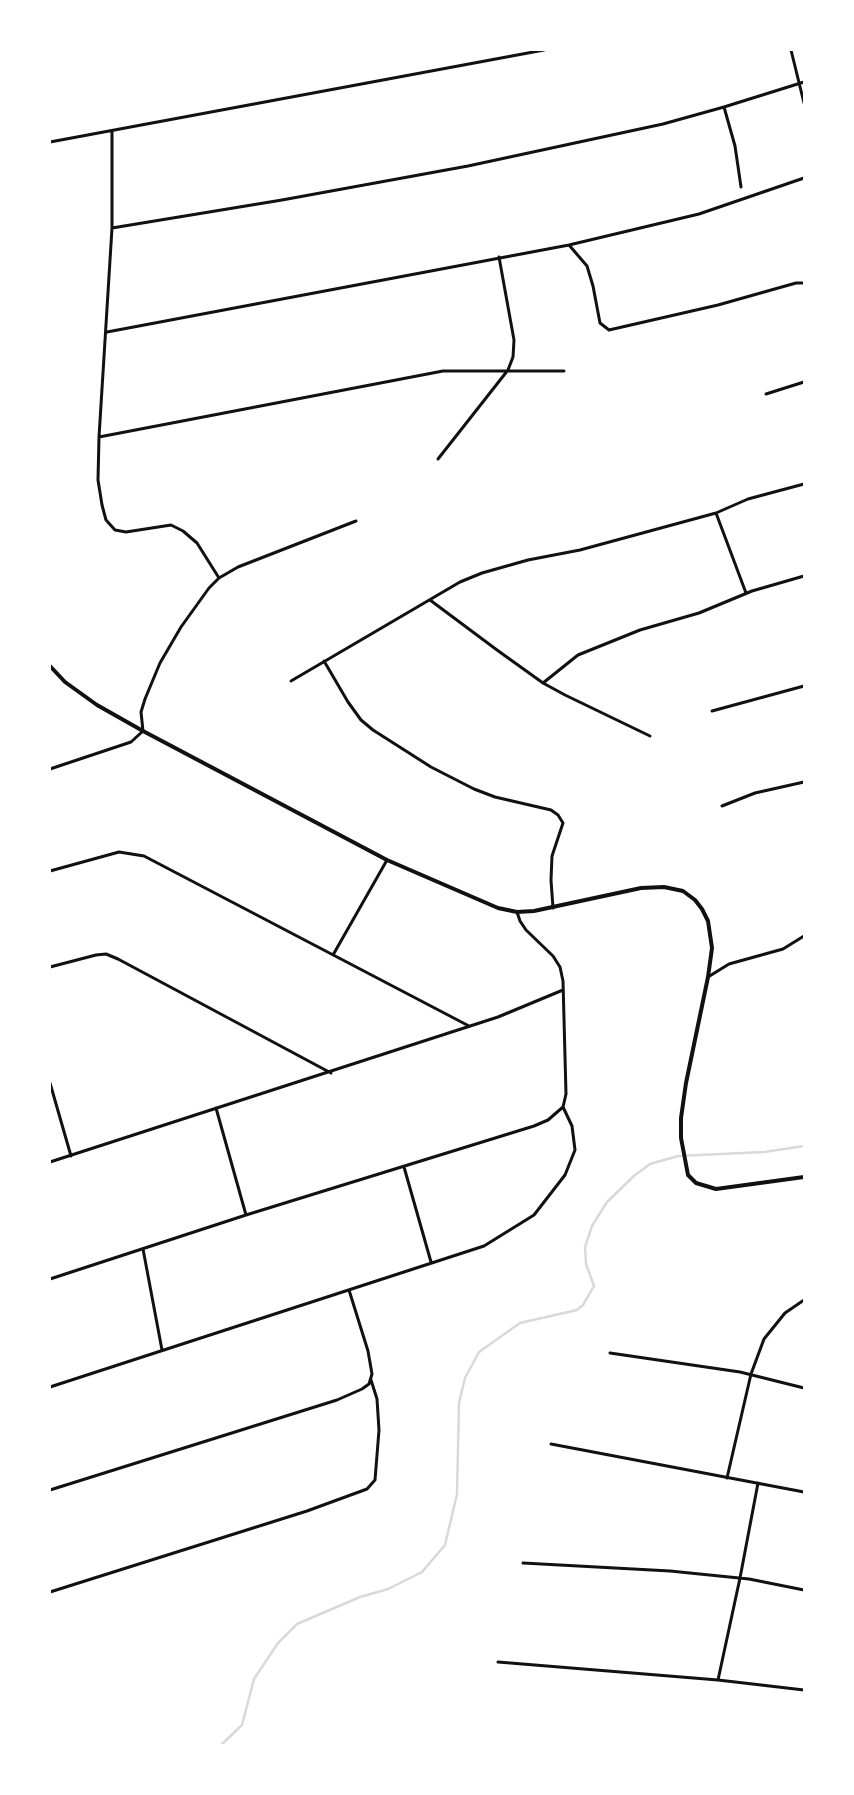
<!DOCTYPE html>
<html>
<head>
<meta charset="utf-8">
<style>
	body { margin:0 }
	#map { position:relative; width:854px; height:1795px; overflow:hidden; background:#fff; font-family:Barlow,sans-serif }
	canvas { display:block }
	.frame { position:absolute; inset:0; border:51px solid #fff; pointer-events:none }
</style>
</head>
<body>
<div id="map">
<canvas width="854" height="1795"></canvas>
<div class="frame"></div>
</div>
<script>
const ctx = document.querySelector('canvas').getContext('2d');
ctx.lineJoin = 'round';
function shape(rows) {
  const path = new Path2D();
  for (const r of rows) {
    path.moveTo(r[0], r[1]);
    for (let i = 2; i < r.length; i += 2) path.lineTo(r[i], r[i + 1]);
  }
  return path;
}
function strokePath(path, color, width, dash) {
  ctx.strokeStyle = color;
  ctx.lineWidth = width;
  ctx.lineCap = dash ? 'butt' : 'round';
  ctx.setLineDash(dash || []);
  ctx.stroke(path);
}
const stream = shape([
	[221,1745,242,1725,254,1679,278,1643,297,1624,360,1597,388,1589,422,1572,445,1545,457,1494,459,1403,465,1378,479,1352,520,1323,577,1310,583,1305,594,1286,586,1264,585,1247,592,1226,607,1202,635,1175,650,1164,678,1156,764,1152,804,1146]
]);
const minor = shape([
	[791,50,804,103],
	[724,107,735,146,741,187],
	[112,131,112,228,99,437,98,480,102,505,106,520,115,530,126,532,171,525,183,531,197,543,219,578],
	[50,142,544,50],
	[112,228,282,200,468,166,663,124,724,107,804,82],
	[569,245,587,266,593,286,600,323,609,330,718,305,796,283,804,283],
	[107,332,569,245,699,214,804,178],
	[766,394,804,382],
	[99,437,443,371,564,371],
	[438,459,508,370,513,357,514,340,499,257],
	[716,513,746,593],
	[430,600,497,650,543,683,565,695,650,736],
	[324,661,348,702,361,720,373,730,431,767,474,789,495,797,551,810,558,815,563,823,552,856,551,880,553,908],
	[291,681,460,582,482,573,528,560,580,550,716,513,748,499,804,484],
	[543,683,578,655,640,630,699,613,752,591,804,576],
	[712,711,804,686],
	[50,769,131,742,143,731,141,712,145,699,160,663,181,627,209,588,219,578,238,567,356,521],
	[722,806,755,793,804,782],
	[50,871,119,852,144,856,469,1026],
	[333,955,387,860],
	[50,967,96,955,106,954,118,959,331,1073],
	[708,977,729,964,783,949,804,936],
	[50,1083,71,1156],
	[216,1108,246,1215],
	[50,1162,498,1017,563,990],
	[404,1167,431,1262],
	[143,1249,162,1350],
	[50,1279,246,1215,534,1126,548,1120,563,1107,566,1094,563,981,560,967,553,956,526,930,520,921,517,912],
	[610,1353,740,1372,804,1388],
	[50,1387,484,1246,534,1215,565,1175,575,1150,572,1126,563,1107],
	[551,1444,804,1492],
	[727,1478,751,1374,764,1339,785,1313,804,1300],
	[50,1490,337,1400,362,1389,369,1384,372,1374,368,1351,349,1290],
	[523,1563,670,1571,749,1579,804,1590],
	[50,1592,307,1511,367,1489,375,1480,379,1430,377,1399,371,1380],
	[498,1662,718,1680,804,1690],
	[718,1680,740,1578,758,1483]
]);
const tertiary = shape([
	[50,666,65,682,97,705,143,731,387,860,498,908,517,912,534,911,641,888,664,887,683,891,695,900,702,909,708,921,712,948,708,977,686,1083,681,1118,681,1138,688,1175,696,1183,716,1189,804,1177]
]);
strokePath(stream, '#d9d9d9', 2.5);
strokePath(minor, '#111', 3);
strokePath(tertiary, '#111', 4);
</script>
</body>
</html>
